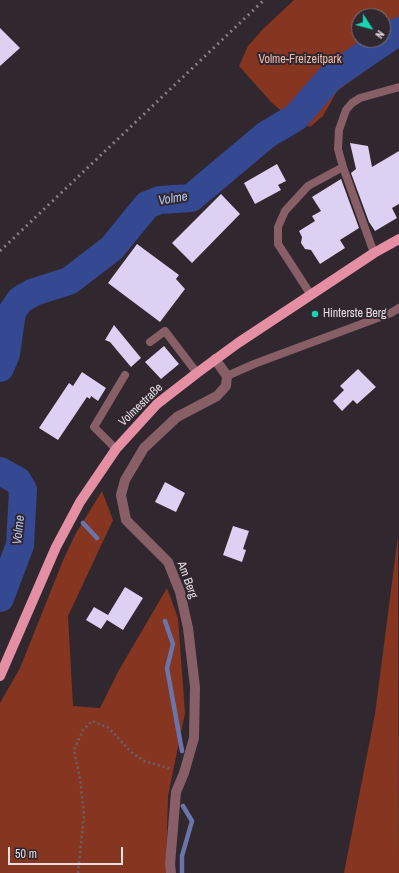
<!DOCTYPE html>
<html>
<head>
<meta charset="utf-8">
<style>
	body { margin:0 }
	#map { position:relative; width:399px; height:873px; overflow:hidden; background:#31272f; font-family:"Archivo Narrow",sans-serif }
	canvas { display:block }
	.north { position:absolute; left:351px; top:8px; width:40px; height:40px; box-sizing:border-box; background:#31272f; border:1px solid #797177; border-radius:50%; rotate:126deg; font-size:11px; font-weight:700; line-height:16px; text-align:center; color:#e5dfe4 }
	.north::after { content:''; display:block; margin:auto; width:14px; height:18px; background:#17d5b2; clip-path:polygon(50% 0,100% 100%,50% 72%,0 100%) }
	.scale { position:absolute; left:8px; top:847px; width:115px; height:18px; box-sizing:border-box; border:2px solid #e5dfe4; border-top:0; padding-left:5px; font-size:12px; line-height:14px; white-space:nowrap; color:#e5dfe4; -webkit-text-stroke:3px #31272f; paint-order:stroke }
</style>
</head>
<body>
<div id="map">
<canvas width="399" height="873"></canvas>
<div class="north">N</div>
<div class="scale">50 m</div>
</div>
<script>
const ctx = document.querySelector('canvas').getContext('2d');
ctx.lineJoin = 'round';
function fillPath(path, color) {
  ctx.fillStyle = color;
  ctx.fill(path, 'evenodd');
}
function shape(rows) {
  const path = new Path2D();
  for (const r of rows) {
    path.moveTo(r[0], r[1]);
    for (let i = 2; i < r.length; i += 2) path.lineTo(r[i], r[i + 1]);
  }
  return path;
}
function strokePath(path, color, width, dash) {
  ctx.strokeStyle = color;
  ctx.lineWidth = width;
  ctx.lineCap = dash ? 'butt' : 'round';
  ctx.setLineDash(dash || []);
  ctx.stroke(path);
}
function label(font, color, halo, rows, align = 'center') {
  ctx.font = font + ' "Archivo Narrow",sans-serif';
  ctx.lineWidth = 4;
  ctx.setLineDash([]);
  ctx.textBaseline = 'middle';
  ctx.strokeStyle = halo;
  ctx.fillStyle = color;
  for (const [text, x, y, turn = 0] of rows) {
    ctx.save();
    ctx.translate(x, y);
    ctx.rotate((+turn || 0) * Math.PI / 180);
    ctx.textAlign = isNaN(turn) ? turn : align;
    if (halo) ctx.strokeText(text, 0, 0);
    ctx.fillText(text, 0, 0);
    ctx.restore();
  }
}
const green = shape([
	[294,0,399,0,399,46,337,91,323,116,310,127,289,117,272,103,239,66,248,46,263,29],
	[359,16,383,16,383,40,359,40],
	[102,491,113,520,68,616,73,706,100,708,119,670,167,588,178,618,185,713,168,796,166,873,0,873,0,703,20,668,64,558,76,533],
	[398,536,399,873,344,873,375,714]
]);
const stream = shape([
	[83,523,97,538],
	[165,621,173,644,167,668,182,751],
	[182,873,182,856,192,821,183,806]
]);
const river = shape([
	[0,368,6,354,12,312,20,300,34,292,69,281,112,248,147,205,160,200,191,198,266,135,296,117,330,78,399,31],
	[0,471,18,481,23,490,20,545,0,598]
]);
const building = shape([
	[0,28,20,48,0,66],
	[350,143,368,146,372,167,399,151,399,204,392,208,397,218,375,231,369,222,351,173,356,169],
	[277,164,286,181,278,185,281,190,255,204,244,183],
	[341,179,359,228,340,240,345,248,320,264,311,250,305,249,301,243,302,237,299,231,315,221,312,216,321,211,312,197],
	[221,194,240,214,192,263,172,243],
	[137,244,179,275,176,279,185,289,160,322,108,283],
	[114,325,141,358,131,367,110,342,105,340],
	[164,346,179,364,161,379,145,362],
	[358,369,376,387,357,404,353,400,342,411,333,401,344,390,340,386],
	[82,372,106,388,98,401,91,396,90,399,87,397,58,440,39,428,69,383,73,386],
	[165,482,185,493,176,512,155,502],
	[233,526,249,531,243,549,246,550,242,562,223,555],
	[125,587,143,598,123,630,107,620,101,629,86,620,94,607,108,615]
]);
const path = shape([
	[78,873,84,815,80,778,74,750,83,730,92,721,109,728,131,752,144,761,172,769]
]);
const lane = shape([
	[343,167,374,253],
	[311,295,278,244,278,227,285,211,308,186,343,167,338,149,339,130,346,110,352,103,360,98,399,87],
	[150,342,165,331,197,373],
	[227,376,254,364,391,313,399,308],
	[116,449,94,427,125,375]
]);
const street = shape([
	[171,873,170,864,176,792,184,773,194,738,195,687,188,628,180,592,168,562,126,520,121,495,125,480,144,448,177,417,217,396,226,386,227,376,215,359]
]);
const primary = shape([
	[0,676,56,547,80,502,116,449,157,404,197,373,238,343,374,253,399,239]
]);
const rail = shape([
	[0,251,264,0]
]);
const markers = [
	[315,314,4,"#17d5b2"]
];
const parkNames = [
	["Volme-Freizeitpark",300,60]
];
const poiNames = [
	["Hinterste Berg",323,314]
];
const streetNames = [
	["Volmestraße",141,405,-44],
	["Am Berg",187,580,70]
];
const waterNames = [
	["Volme",173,199,-9],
	["Volme",19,530,-84]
];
fillPath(green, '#863520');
strokePath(stream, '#6a75ab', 4.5);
strokePath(river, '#354892', 28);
fillPath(building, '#dcd0f3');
strokePath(path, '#6b6269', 2.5, [2, 3]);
strokePath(lane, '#885e67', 8);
strokePath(street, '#885e67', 10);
strokePath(primary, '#e48fa3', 10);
strokePath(rail, '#867e84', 3, [2, 4]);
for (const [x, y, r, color] of markers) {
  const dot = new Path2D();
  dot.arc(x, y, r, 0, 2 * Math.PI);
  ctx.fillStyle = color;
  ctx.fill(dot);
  strokePath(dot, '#31272f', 1.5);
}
label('12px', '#efbdae', '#31272f', parkNames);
label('12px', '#e5dfe4', '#31272f', poiNames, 'left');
label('12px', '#e5dfe4', '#31272f', streetNames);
label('italic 13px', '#b5c4ee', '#31272f', waterNames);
</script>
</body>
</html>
